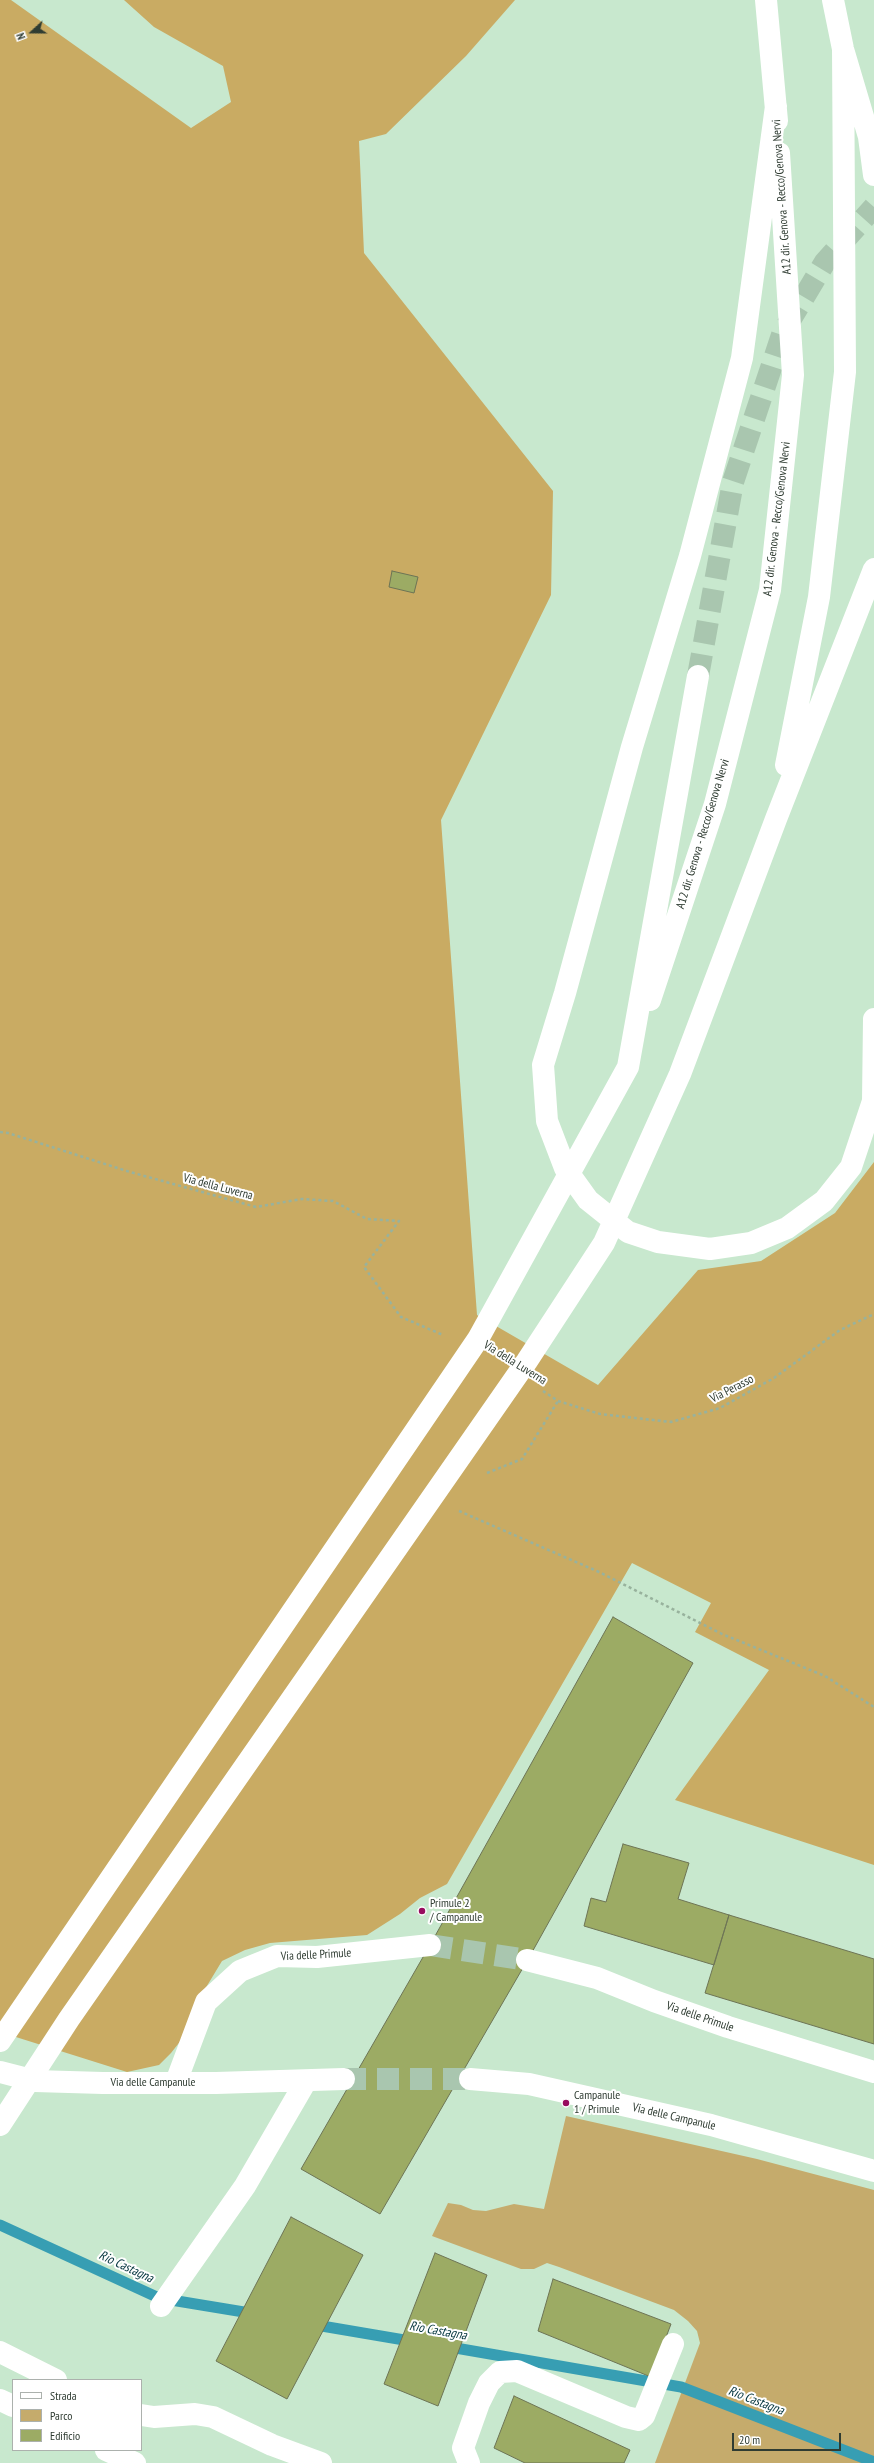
<!DOCTYPE html>
<html>
<head>
<meta charset="utf-8">
<style>
	body { margin:0 }
	#map { position:relative; width:874px; height:2463px; overflow:hidden; background:#c8e8ce; font-family:"PT Sans Narrow",sans-serif }
	canvas { display:block }
	.legend { position:absolute; left:12px; top:2379px; width:130px; height:72px; box-sizing:border-box; background:#fff; border:1px solid #acb1ad; margin:0; padding:5px 7px; list-style:none; font-size:12px; color:#2f3c32 }
	.legend li { display:flex; align-items:center; gap:8px; height:20px }
	.legend b { width:20px; border:1px solid #acb1ad }
	.north { position:absolute; left:12px; top:12px; width:40px; height:40px; -webkit-text-stroke:3px #fff; paint-order:stroke; rotate:249deg; font-size:11px; font-weight:700; line-height:16px; text-align:center; color:#2f3c32 }
	.north::after { content:''; display:block; margin:auto; width:14px; height:18px; background:#2f3c32; clip-path:polygon(50% 0,100% 100%,50% 72%,0 100%) }
	.scale { position:absolute; left:732px; top:2433px; width:109px; height:18px; box-sizing:border-box; border:2px solid #2f3c32; border-top:0; padding-left:5px; font-size:12px; line-height:14px; white-space:nowrap; color:#2f3c32; -webkit-text-stroke:3px #fff; paint-order:stroke }
</style>
</head>
<body>
<div id="map">
<canvas width="874" height="2463"></canvas>
<ul class="legend">
<li><b style="height:5px;background:#fff"></b>Strada</li>
<li><b style="height:11px;background:#c5ab6c"></b>Parco</li>
<li><b style="height:11px;background:#9cab64"></b>Edificio</li>
</ul>
<div class="north">N</div>
<div class="scale">20 m</div>
</div>
<script>
const ctx = document.querySelector('canvas').getContext('2d');
ctx.lineJoin = 'round';
function fillPath(path, color) {
  ctx.fillStyle = color;
  ctx.fill(path, 'evenodd');
}
function shape(rows) {
  const path = new Path2D();
  for (const r of rows) {
    path.moveTo(r[0], r[1]);
    for (let i = 2; i < r.length; i += 2) path.lineTo(r[i], r[i + 1]);
  }
  return path;
}
function strokePath(path, color, width, dash) {
  ctx.strokeStyle = color;
  ctx.lineWidth = width;
  ctx.lineCap = dash ? 'butt' : 'round';
  ctx.setLineDash(dash || []);
  ctx.stroke(path);
}
function label(font, color, halo, rows, align = 'center') {
  ctx.font = font + ' "PT Sans Narrow",sans-serif';
  ctx.lineWidth = 4;
  ctx.setLineDash([]);
  ctx.textBaseline = 'middle';
  ctx.strokeStyle = halo;
  ctx.fillStyle = color;
  for (const [text, x, y, turn = 0] of rows) {
    ctx.save();
    ctx.translate(x, y);
    ctx.rotate((+turn || 0) * Math.PI / 180);
    ctx.textAlign = isNaN(turn) ? turn : align;
    if (halo) ctx.strokeText(text, 0, 0);
    ctx.fillText(text, 0, 0);
    ctx.restore();
  }
}
const green = shape([
	[566,2116,757,2159,874,2190,874,2463,655,2463,700,2343,697,2331,688,2321,674,2310,559,2267,547,2263,534,2269,521,2269,432,2236,448,2203,461,2205,473,2210,486,2211,514,2204,544,2209]
]);
const forest = shape([
	[0,0,11,0,191,128,231,102,223,66,154,27,124,0,515,0,466,56,386,134,359,141,364,253,553,491,551,595,441,820,477,1315,598,1385,698,1270,761,1261,835,1213,874,1162,874,1865,675,1800,769,1670,695,1632,711,1603,632,1563,447,1884,420,1898,400,1914,367,1935,270,1943,245,1950,222,1961,196,2004,182,2039,171,2053,159,2065,127,2072,0,2032]
]);
const stream = shape([
	[0,2225,159,2298,256,2314],
	[310,2324,416,2342],
	[444,2346,681,2387,874,2462]
]);
const building = shape([
	[392,571,418,577,414,593,389,587,392,571],
	[613,1617,693,1663,531,1954,380,2214,301,2169,430,1945,613,1617],
	[623,1844,689,1863,678,1899,729,1915,714,1965,584,1926,591,1898,606,1902,623,1844],
	[729,1915,874,1959,874,2044,705,1993,729,1915],
	[291,2217,363,2255,287,2399,216,2361,291,2217],
	[435,2253,487,2275,438,2406,384,2384,435,2253],
	[553,2279,671,2324,651,2377,538,2331,553,2279],
	[514,2396,630,2450,624,2463,525,2463,494,2448,514,2396]
]);
const minorTunnel = shape([
	[430,1945,527,1960],
	[344,2079,470,2079]
]);
const highwayTunnel = shape([
	[698,676,733,482,783,332,825,262,874,207]
]);
const path = shape([
	[0,1132,8,1133,130,1172,256,1207,302,1199,333,1201,367,1219,399,1221,364,1267,401,1317,443,1335],
	[543,1391,558,1401,600,1414,671,1422,720,1408,774,1378,840,1330,874,1314],
	[487,1473,522,1459,558,1401],
	[459,1511,599,1572,722,1634,825,1676,874,1707]
]);
const minor = shape([
	[527,1960,597,1978,654,2001,728,2027,874,2072],
	[0,2072,35,2081,103,2083,216,2083,344,2079],
	[470,2079,529,2084,711,2125,874,2171],
	[176,2082,206,2002,240,1971,277,1956,317,1957,430,1945],
	[161,2306,245,2186,306,2081],
	[0,2352,56,2380],
	[0,2400,13,2406],
	[141,2415,154,2417,195,2414,213,2417,272,2445,321,2463],
	[106,2450,135,2463],
	[469,2463,463,2448,479,2403,489,2383,500,2372,517,2371,626,2417,639,2420,644,2416,673,2344]
]);
const highway = shape([
	[766,0,777,121],
	[833,0,843,49,869,137,874,175],
	[776,106,742,358,690,556,632,747,565,993,543,1065,547,1121,565,1168,588,1200,628,1232,658,1242,710,1249,751,1243,787,1228,824,1201,851,1167,873,1101,874,1019],
	[786,765,819,597,845,372,843,49],
	[650,1000,715,804,770,590,793,375,779,153],
	[0,2041,478,1339,628,1067,698,676],
	[0,2125,69,2019,527,1361,604,1243,680,1074,776,819,874,569]
]);
const markers = [
	[422,1911,4,"#980c5f"],
	[566,2103,4,"#980c5f"]
];
const streetNames = [
	["A12 dir. Genova - Recco/Genova Nervi",782,197,-94],
	["A12 dir. Genova - Recco/Genova Nervi",777,519,-83],
	["A12 dir. Genova - Recco/Genova Nervi",703,834,-73],
	["Via della Luverna",218,1187,15],
	["Via della Luverna",515,1363,32],
	["Via Perasso",732,1389,-27],
	["Via delle Primule",316,1955,-3],
	["Via delle Primule",700,2017,19],
	["Via delle Campanule",153,2083],
	["Via delle Campanule",674,2117,13]
];
const poiNames = [
	["Primule 2",430,1904],
	["/ Campanule",430,1918],
	["Campanule",574,2096],
	["1 / Primule",574,2110]
];
const waterNames = [
	["Rio Castagna",126,2267,25],
	["Rio Castagna",438,2331,10],
	["Rio Castagna",756,2401,21]
];
fillPath(green, '#c5ab6c');
fillPath(forest, '#c9ab63');
strokePath(stream, '#379eb3', 11);
fillPath(building, '#9cab64');
strokePath(building, '#6d7455', 1);
strokePath(minorTunnel, '#a9c6af', 22, [22, 11]);
strokePath(highwayTunnel, '#a9c6af', 22, [22, 11]);
strokePath(path, '#98b29d', 2.5, [3, 3]);
strokePath(minor, '#fff', 22);
strokePath(highway, '#fff', 22);
for (const [x, y, r, color] of markers) {
  const dot = new Path2D();
  dot.arc(x, y, r, 0, 2 * Math.PI);
  ctx.fillStyle = color;
  ctx.fill(dot);
  strokePath(dot, '#fff', 1.5);
}
label('12px', '#2f3c32', '#fff', streetNames);
label('12px', '#2f3c32', '#fff', poiNames, 'left');
label('italic 13px', '#05363f', '#fff', waterNames);
</script>
</body>
</html>
